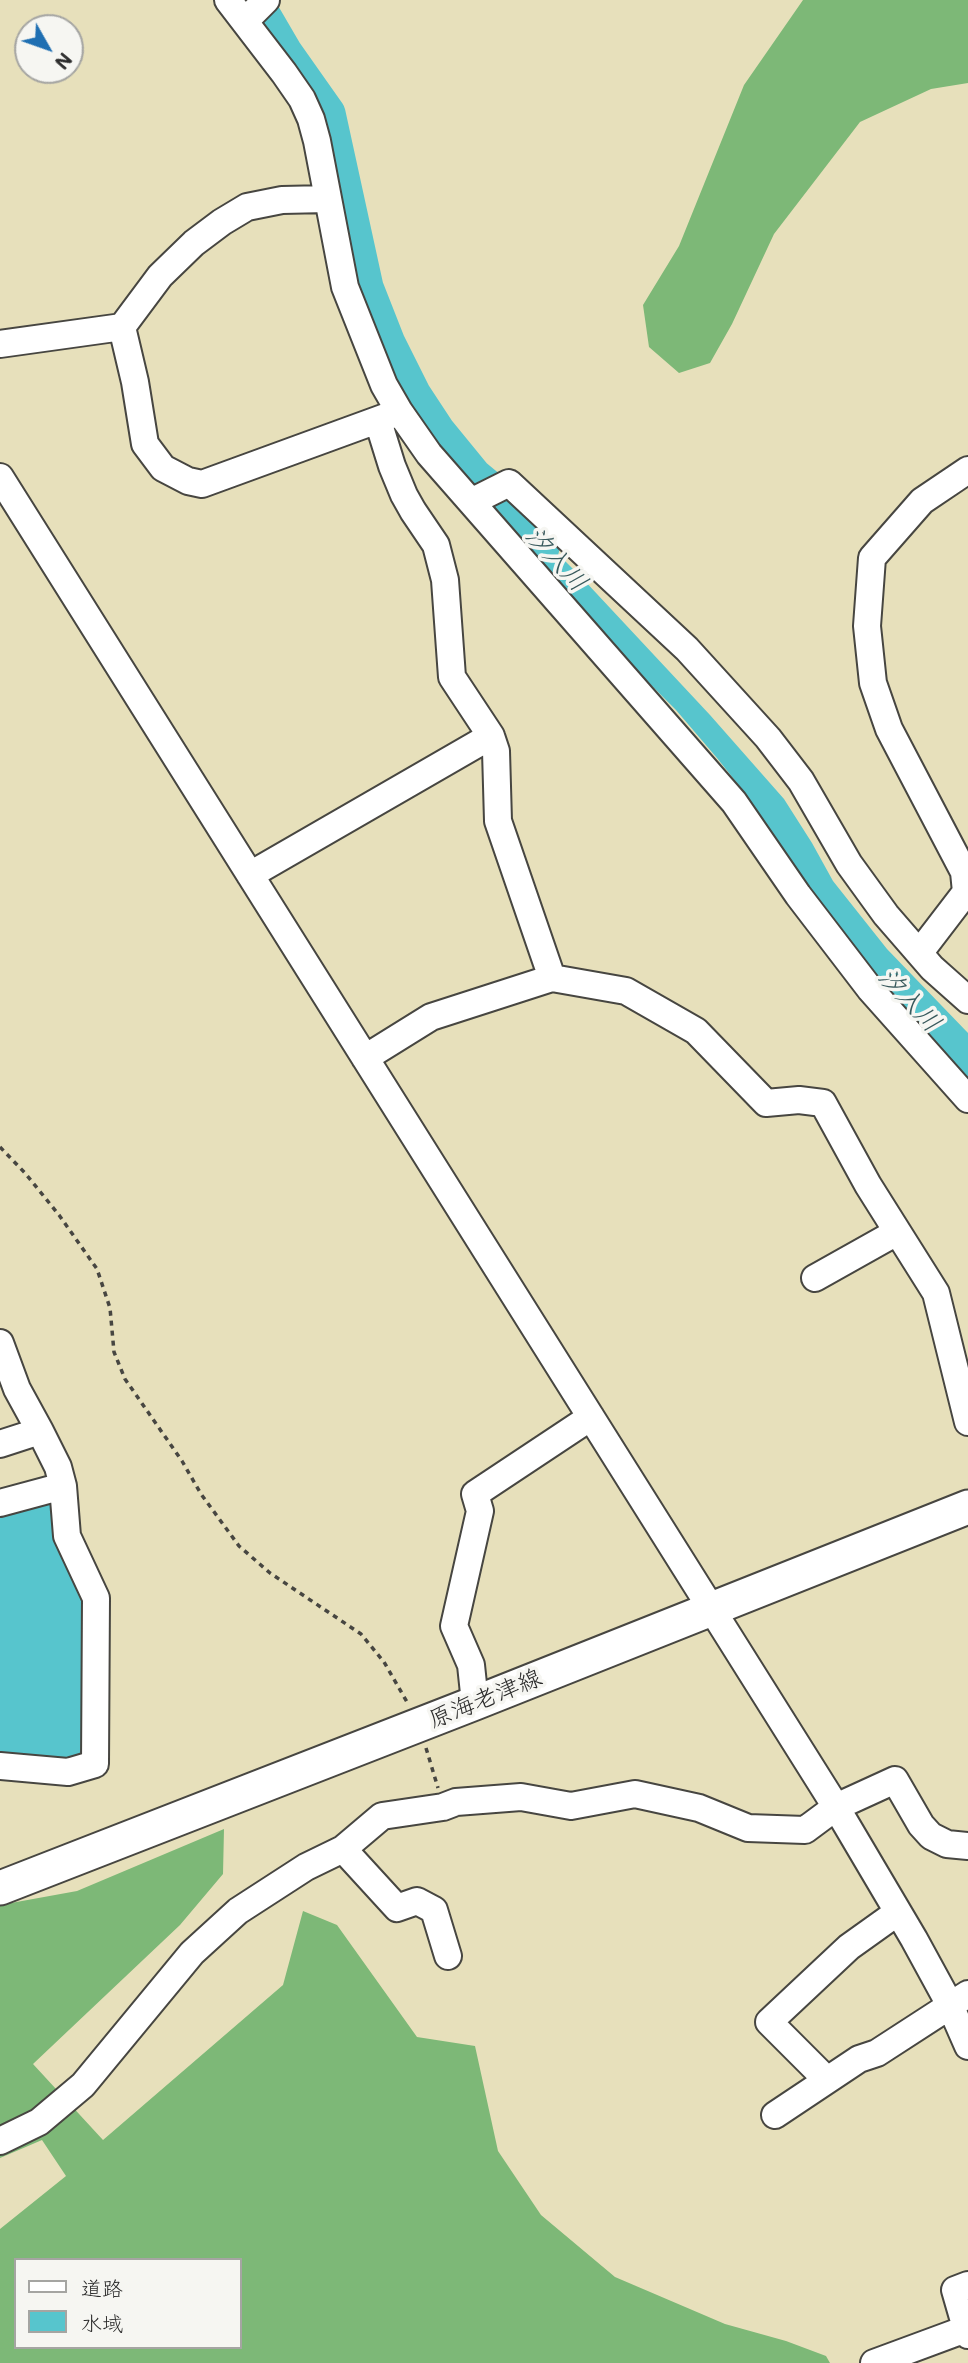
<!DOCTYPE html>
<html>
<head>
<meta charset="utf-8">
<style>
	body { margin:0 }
	#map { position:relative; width:968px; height:2363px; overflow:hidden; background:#e7e0bb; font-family:Mali,"Klee One",sans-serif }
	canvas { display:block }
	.legend { position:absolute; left:14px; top:2258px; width:228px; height:91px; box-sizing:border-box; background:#f6f6f2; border:2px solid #a5a5a2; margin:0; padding:9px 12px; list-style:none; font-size:21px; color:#2b2b2b }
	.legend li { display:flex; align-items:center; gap:14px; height:35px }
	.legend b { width:35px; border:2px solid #a5a5a2 }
	.north { position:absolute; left:14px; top:14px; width:70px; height:70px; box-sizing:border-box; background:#f6f6f2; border:2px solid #a5a5a2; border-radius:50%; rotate:130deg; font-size:19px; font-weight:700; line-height:28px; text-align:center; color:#2b2b2b }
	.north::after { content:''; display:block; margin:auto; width:24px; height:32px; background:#1f6fb2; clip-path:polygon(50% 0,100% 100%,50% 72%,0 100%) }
</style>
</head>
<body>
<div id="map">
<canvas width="968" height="2363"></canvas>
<ul class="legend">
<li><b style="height:9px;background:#fff"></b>道路</li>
<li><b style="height:19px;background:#57c5cd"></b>水域</li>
</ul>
<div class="north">N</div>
</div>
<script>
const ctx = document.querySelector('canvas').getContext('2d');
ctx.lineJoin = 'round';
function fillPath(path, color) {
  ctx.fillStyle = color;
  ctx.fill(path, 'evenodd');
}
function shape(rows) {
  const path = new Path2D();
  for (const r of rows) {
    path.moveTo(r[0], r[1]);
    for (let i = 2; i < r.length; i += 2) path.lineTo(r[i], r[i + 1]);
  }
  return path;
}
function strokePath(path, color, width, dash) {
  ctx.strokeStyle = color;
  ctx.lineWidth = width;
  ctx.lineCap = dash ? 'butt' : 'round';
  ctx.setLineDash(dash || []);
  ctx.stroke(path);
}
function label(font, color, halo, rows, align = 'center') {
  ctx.font = font + ' Mali,"Klee One",sans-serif';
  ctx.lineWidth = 7;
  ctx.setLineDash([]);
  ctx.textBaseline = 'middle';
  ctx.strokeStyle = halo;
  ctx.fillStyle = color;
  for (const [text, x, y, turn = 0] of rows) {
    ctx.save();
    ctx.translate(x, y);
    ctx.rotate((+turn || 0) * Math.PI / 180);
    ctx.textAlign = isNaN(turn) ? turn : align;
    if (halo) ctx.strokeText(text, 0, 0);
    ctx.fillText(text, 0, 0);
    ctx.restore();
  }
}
const forest = shape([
	[803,0,968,0,968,83,931,89,860,122,774,234,732,324,710,363,679,373,649,347,643,305,679,246,744,85],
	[224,1829,223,1874,180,1925,33,2064,103,2140,283,1985,303,1911,337,1925,417,2037,475,2046,498,2151,541,2215,615,2277,725,2324,786,2341,826,2356,830,2363,0,2363,0,2229,66,2176,42,2140,0,2158,0,1905,77,1891],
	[16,2260,240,2260,240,2347,16,2347]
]);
const water = shape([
	[493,497,537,533,583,579,710,715,784,799,812,843,833,881,887,949,968,1033,968,1083,886,999,775,840,748,797,717,758,676,710,584,618,481,505],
	[54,1498,84,1597,87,1759,69,1765,0,1757,0,1512]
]);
const river = shape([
	[250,0,265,16,286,52,329,113,367,287,389,343,414,393,439,431,475,475,492,489,543,548]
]);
const path = shape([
	[0,1147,25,1173,59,1215,97,1269,110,1308,114,1352,125,1379,182,1461,201,1494,239,1546,270,1573,361,1634,384,1662,407,1702],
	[426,1748,438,1788]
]);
const minor = shape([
	[228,0,284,73,302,99,311,119,317,141,345,287,384,385,399,411,429,454,734,802,798,895,870,989,968,1099],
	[245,21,266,0],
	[122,327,135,382,145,444,163,468,188,481,202,484,391,415],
	[0,344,122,327,160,276,194,243,222,222,247,207,282,200,327,199],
	[378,421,392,466,404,495,413,511,436,545,445,580,452,677,491,736,496,751,498,821,552,978],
	[0,477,836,1807,914,1939,950,2005,968,2046],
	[471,502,509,483,687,649,768,738,801,781,849,864,886,915,932,968,968,1000],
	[250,875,491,736],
	[920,952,966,892,964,872,889,729,873,683,867,626,872,558,922,501,968,470],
	[365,1058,431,1017,552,978,626,991,696,1031,766,1103,799,1100,823,1103,868,1185,936,1293,968,1422],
	[815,1278,897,1232],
	[0,1343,17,1389,40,1431],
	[0,1444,40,1431,58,1467,63,1486,0,1503],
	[475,1703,471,1665,454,1626,480,1511,475,1494,591,1417],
	[0,1766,68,1772,95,1764,96,1598,67,1536,63,1486],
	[343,1849,397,1908,417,1901,434,1910,448,1956],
	[827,2080,769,2022,849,1947,898,1912],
	[775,2115,859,2059,877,2053,968,1994],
	[0,2141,39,2122,83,2085,192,1953,238,1911,306,1867,343,1849,382,1816,443,1807,456,1802,521,1797,571,1806,635,1794,699,1808,748,1828,805,1830,836,1807,895,1780,921,1825,931,1836,947,1844,968,1846],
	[968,2285,955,2290,968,2335],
	[874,2363,966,2329]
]);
const major = shape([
	[0,1888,475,1703,968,1507]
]);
const streetNames = [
	["原海老津線",485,1699,-22]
];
const waterNames = [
	["汐入川",556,559,47],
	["汐入川",909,1000,46]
];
fillPath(forest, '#7db877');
fillPath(water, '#57c5cd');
strokePath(river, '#57c5cd', 33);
strokePath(minor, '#474641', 30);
strokePath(major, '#474641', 37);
strokePath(path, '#474641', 3.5, [5, 5]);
strokePath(minor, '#fff', 26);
strokePath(major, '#fff', 33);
label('24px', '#2b2b2b', '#f6f6f2', streetNames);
label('italic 26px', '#38595c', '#f6f6f2', waterNames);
</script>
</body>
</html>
